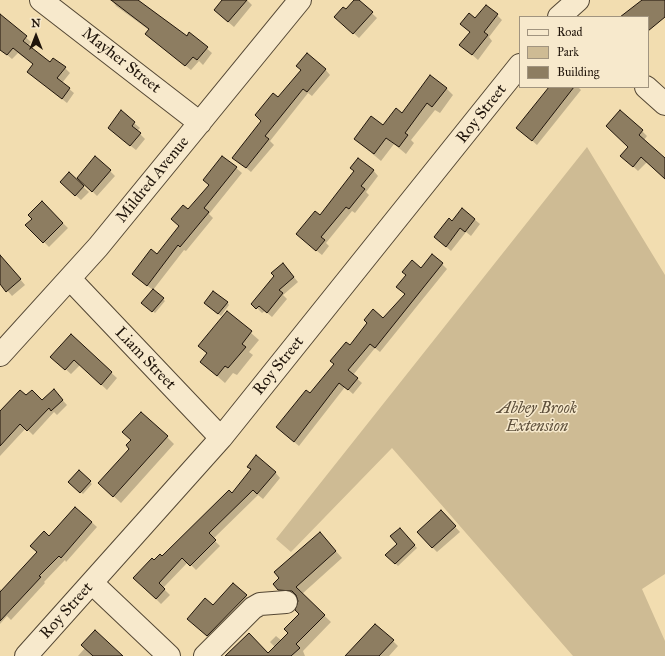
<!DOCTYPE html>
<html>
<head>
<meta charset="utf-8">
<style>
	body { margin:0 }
	#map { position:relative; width:665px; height:656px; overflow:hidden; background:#f2ddb0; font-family:"IM FELL Great Primer",serif }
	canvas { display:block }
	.legend { position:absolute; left:519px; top:16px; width:130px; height:72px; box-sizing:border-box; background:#f7e9cc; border:1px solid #a1947f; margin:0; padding:5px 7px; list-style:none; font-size:12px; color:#20150b }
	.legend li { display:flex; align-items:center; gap:8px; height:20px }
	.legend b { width:20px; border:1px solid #a1947f }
	.north { position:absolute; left:16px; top:16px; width:40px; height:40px; -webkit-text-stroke:3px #f7e9cc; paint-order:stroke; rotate:0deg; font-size:11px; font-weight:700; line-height:16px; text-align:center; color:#20150b }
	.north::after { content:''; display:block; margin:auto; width:14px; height:18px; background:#20150b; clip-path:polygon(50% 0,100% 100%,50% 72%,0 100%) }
</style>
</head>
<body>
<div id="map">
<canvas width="665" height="656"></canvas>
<ul class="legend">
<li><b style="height:5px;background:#f7e9cc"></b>Road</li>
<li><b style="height:11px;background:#cebb94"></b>Park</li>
<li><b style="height:11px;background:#8d7d61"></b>Building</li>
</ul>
<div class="north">N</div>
</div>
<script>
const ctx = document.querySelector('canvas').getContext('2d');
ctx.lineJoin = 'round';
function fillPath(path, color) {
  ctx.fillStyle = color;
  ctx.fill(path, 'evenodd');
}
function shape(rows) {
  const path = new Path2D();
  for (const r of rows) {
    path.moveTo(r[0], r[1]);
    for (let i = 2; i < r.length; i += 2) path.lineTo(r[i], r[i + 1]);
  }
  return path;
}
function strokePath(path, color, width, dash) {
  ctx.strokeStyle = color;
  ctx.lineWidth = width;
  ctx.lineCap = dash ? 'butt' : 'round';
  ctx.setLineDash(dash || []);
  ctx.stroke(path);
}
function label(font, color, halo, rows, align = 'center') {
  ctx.font = font + ' "IM FELL Great Primer",serif';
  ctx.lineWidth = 3;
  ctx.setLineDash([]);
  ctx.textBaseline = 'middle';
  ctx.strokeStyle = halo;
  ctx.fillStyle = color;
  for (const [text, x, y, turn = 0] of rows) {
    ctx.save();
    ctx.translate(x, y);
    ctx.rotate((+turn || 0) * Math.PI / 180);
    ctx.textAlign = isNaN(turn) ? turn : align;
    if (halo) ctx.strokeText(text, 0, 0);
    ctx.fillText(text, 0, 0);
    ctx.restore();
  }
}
const green = shape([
	[587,147,665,275,665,574,642,589,665,641,665,656,573,656,392,448,291,552,276,539]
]);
const shadow = shape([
	[112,0,138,0,187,37,190,34,212,53,203,65,199,61,191,70,151,39,146,34,149,30,116,6],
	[224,0,247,0,252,5,234,27,220,15],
	[356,0,358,0,377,18,359,38,341,22],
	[497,15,502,20,489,37,492,41,478,60,461,45,471,32,476,19],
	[5,19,31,42,28,46,50,63,65,68,70,73,62,83,74,93,67,103,33,76,34,65,18,53,12,59,0,49,0,25],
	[325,69,330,75,312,96,308,93,270,141,274,145,251,172,239,162,262,121,278,99],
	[550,87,578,87,581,90,537,145,518,128],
	[446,88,453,95,440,113,435,110,411,140,414,143,406,154,394,144,381,161,355,139,383,127],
	[121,112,140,128,137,131,145,139,136,150,114,133],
	[642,131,647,136,644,140,665,159,665,178,647,162,638,171,622,156],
	[223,157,242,173,209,214,213,218,186,251,184,250,153,290,165,301,155,313,145,305,153,290,138,279,181,227,188,210,210,185],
	[373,170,378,176,366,192,369,195,355,213,352,211,326,243,329,246,322,255,302,239],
	[110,171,115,176,97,196,78,177],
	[69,174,89,192,81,200,66,187],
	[42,203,68,228,49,247,27,225,33,219],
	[474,219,480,224,471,236,466,232,451,251,435,237,452,222],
	[0,255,25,285,12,296,0,282],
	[283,264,298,282,283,295,287,299,272,317,265,311,262,313,253,304,276,276],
	[442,264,447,269,380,352,375,348,353,375,362,383,353,394,345,387,299,446,282,432,277,427,310,395,350,346,383,319,406,294,421,269],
	[227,302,229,305,221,316,207,306],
	[227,312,259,340,249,352,253,355,237,375,233,373,225,383,201,362,207,354,199,346],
	[71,336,117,378,107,390,80,365,71,374,52,357],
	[54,391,67,405,57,415,54,412,33,435,26,428,0,456,0,421,26,397,42,401],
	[167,437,174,444,121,503,107,490],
	[248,466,275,472,280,478,263,499,258,495,213,539,220,546,196,570,188,562,163,588,170,595,161,604,135,578,154,561,162,557,232,494,251,470],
	[79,472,92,484,83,494,70,482],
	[76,508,97,527,66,562,65,560,44,582,45,583,11,620,7,616,0,624,0,589,2,591],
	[446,517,460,532,437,552,432,547],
	[402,531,417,548,398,566,387,555,398,544],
	[326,540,342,558,302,594,331,622,303,651,305,656,284,656,270,642,276,636,282,641,290,633,300,614,300,601,298,597,286,597,278,589],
	[246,596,254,604,216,643,196,626,213,607],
	[393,641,398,646,389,656,354,656],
	[85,648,122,656,78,656]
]);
const building = shape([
	[111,0,138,0,187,36,189,32,208,47,197,60,193,57,185,66,145,34,149,29,111,0],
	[222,0,247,0,228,22,214,10,222,0],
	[354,0,359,0,373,12,353,34,334,17,343,7,346,9,354,0],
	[642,0,665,0,665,17,648,31,648,17,620,17,642,0],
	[486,5,498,14,484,32,488,35,472,55,459,45,470,32,460,24,469,13,475,18,486,5],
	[0,14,27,36,23,41,50,62,53,58,66,67,57,78,70,88,62,99,27,72,33,64,13,48,7,55,0,50,0,14],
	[307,53,326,69,307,92,303,89,265,136,269,139,246,168,232,158,261,121,255,115,273,93,278,97,301,70,296,66,307,53],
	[430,75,447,88,432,107,427,103,405,133,408,135,399,147,386,138,374,154,354,139,371,116,383,125,396,108,402,113,430,75],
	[549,87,574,87,532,141,516,128,549,87],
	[121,110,135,122,132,126,141,133,130,146,108,128,121,110],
	[620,110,643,130,639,135,665,158,665,179,641,157,633,167,620,156,628,147,606,126,620,110],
	[95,156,111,170,92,192,77,178,95,156],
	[222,156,237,167,204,208,209,212,180,247,178,245,147,286,132,274,151,249,157,254,179,226,171,219,183,205,188,209,209,185,203,180,222,156],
	[358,158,374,170,361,186,365,189,349,209,346,207,321,237,325,240,316,251,296,234,315,211,320,215,354,171,350,168,358,158],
	[69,172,84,186,75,196,60,182,69,172],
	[42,201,63,223,43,243,25,225,32,219,28,215,42,201],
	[462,208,475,219,465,232,460,228,446,247,434,237,449,218,452,221,462,208],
	[432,254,443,263,375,348,370,344,348,370,358,378,348,390,339,383,294,442,276,427,306,390,310,393,334,364,330,361,346,342,350,345,367,323,364,320,373,309,383,318,405,294,396,287,406,275,402,272,412,260,421,268,432,254],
	[0,255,21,279,6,292,0,284,0,255],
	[283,263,294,277,279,290,283,293,267,313,259,306,256,309,251,304,274,276,271,273,283,263],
	[153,289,164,298,152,312,141,303,153,289],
	[213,291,228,302,218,314,204,303,213,291],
	[227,311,252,331,242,344,246,347,228,368,225,366,217,376,200,362,207,353,198,346,227,311],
	[71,334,112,372,101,385,74,360,65,370,50,357,71,334],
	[54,389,63,400,51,411,49,408,27,431,20,424,0,446,0,411,20,390,26,395,32,390,42,400,54,389],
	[141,412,168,436,113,497,98,483,129,449,126,445,131,440,122,432,141,412],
	[256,455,276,472,257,494,253,490,209,533,216,540,190,566,182,558,159,583,165,589,156,599,133,578,152,558,154,560,160,554,162,556,229,490,232,493,251,469,247,467,256,455],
	[79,470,91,481,80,493,68,482,79,470],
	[75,507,92,522,61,558,59,556,39,576,41,577,0,621,0,592,37,552,30,546,44,531,49,536,75,507],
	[441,510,456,526,432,548,417,532,441,510],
	[400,528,415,545,395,564,385,555,397,544,390,536,400,528],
	[320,532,336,551,296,587,325,615,296,644,300,648,291,656,225,656,249,633,268,653,288,633,284,629,299,614,295,610,298,601,296,595,292,591,278,590,273,584,279,578,274,572,320,532],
	[233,583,247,595,207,636,187,619,205,598,213,605,233,583],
	[375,624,394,640,379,656,345,656,375,624],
	[95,630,123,656,93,656,81,645,95,630]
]);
const minor = shape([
	[41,0,200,123],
	[559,17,578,0],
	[646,87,665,104],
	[70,279,221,438],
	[0,355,98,247,300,0],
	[92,583,169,656],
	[26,656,221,438,520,65],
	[205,656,253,608,260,604,286,602]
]);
const streetNames = [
	["Mayher Street",121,61,38],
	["Roy Street",482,114,-52],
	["Mildred Avenue",153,180,-51],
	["Liam Street",145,359,46],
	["Roy Street",279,366,-51],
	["Roy Street",67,611,-48]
];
const parkNames = [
	["Abbey Brook",537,409],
	["Extension",537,427]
];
fillPath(green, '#cebb94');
fillPath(shadow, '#0003');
fillPath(building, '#8d7d61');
strokePath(building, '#20150b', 1);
strokePath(minor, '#544734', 24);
strokePath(minor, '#f7e9cc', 22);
label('16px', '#20150b', '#f7e9cc', streetNames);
label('italic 16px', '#5d4f3b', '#f7e9cc', parkNames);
</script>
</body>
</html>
